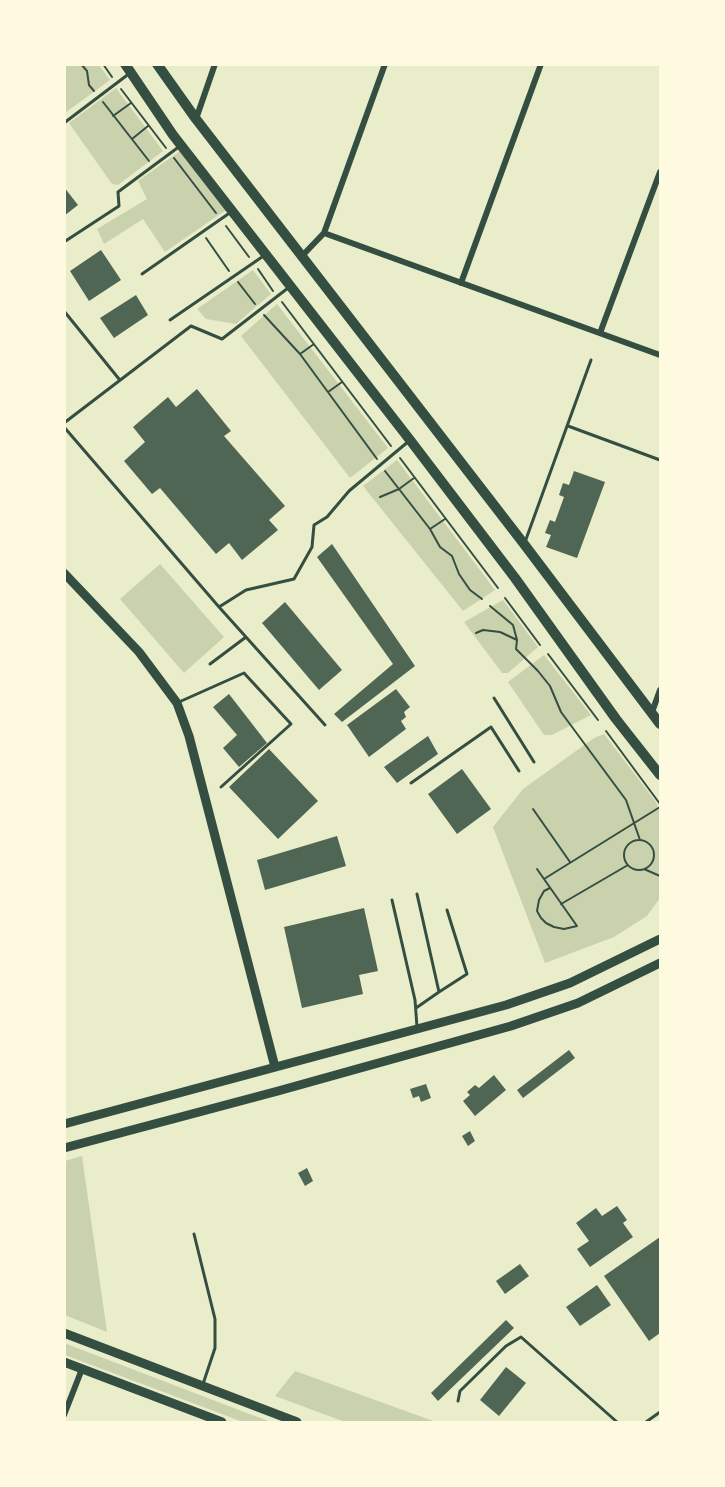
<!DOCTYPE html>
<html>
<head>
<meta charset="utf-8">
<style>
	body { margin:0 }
	#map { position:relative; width:725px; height:1487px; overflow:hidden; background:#e9edc9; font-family:Quicksand,sans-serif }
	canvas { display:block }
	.frame { position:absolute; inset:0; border:66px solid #fefae0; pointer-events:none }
</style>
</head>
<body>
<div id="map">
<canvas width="725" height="1487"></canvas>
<div class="frame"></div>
</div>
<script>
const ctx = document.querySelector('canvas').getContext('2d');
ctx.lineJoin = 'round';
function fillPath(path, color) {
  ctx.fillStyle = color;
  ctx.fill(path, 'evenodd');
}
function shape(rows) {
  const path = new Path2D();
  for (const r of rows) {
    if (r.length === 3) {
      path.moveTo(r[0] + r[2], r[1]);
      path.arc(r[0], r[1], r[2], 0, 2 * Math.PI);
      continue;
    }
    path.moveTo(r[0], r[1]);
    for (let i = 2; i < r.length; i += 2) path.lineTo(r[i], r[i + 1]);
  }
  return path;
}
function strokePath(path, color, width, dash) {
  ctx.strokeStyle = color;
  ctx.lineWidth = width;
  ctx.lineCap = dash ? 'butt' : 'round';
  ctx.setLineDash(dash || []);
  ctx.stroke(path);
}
const green = shape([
	[65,65,99,65,110,80,65,113],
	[116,88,163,151,118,185,112,184,69,123],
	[180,151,226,210,165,252,143,219,104,244,97,229,147,199,138,181],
	[253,270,271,294,236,324,206,319,197,309],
	[277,304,388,448,350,478,241,336],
	[397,460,495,590,463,611,363,486],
	[160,564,224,637,184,673,120,599],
	[503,600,538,647,508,673,502,673,464,622],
	[544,655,591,715,552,735,544,735,508,682],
	[604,734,656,802,660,812,660,898,647,916,614,937,545,963,493,827,523,789,594,738],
	[82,1156,107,1332,65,1315,65,1161],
	[64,1343,239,1410,271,1422,243,1422,65,1355],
	[295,1371,436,1422,345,1422,275,1396]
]);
const building = shape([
	[64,187,78,205,64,216],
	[101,250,121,280,89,301,70,271],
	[136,295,148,315,114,338,100,318],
	[197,389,231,431,224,436,285,506,269,520,278,530,242,560,229,543,216,554,160,488,152,494,124,461,145,442,133,427,168,397,176,407],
	[574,471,605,482,577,558,546,547,551,535,545,533,550,520,555,522,564,497,559,495,563,483,569,485],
	[332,544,415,666,342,722,334,714,393,664,317,557],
	[285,602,342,670,319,690,262,623],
	[396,689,410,707,404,712,406,717,401,721,406,729,369,757,347,725],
	[229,694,267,743,239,767,223,748,237,735,213,707],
	[428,736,438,754,397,783,384,767],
	[269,749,318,801,278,839,229,787],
	[462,769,491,809,457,834,428,794],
	[337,836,346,866,265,890,257,860],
	[364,908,378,971,359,975,363,994,302,1008,284,927],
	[569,1050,575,1058,523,1098,517,1090],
	[494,1075,506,1090,475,1116,463,1101,470,1095,467,1092,475,1085,479,1088],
	[426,1084,431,1098,421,1102,419,1096,413,1098,410,1089],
	[470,1131,475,1141,468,1146,462,1136],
	[307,1168,313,1181,305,1186,298,1173],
	[617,1206,627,1220,623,1223,633,1237,590,1267,577,1249,589,1241,576,1223,596,1208,602,1216],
	[660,1237,660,1333,649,1341,604,1276],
	[520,1264,529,1276,505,1294,496,1281],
	[597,1285,611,1305,580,1326,566,1307],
	[506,1320,514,1328,438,1401,431,1393],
	[506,1367,526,1383,499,1416,480,1400]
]);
const path = shape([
	[81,64,87,71,89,85,94,91],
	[103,64,112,77],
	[121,89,166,148],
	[103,102,149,161],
	[113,116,131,103],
	[132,139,148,126],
	[174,158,216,213],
	[226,226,249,257],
	[206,238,229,271],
	[258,269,273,291],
	[238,282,255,304],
	[282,302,391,446],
	[264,315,300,354,377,459],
	[300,354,314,344],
	[328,392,342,382],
	[400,458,498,588],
	[385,471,430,529,440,547,452,556,459,574,470,590,482,599],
	[380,497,399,489,414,478],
	[430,529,445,519],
	[505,598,540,645],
	[490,606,513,625,517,640,516,649,538,671,550,686,561,712,626,800,640,840],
	[476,633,483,630,500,632,517,640],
	[548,654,598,720],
	[606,731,660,804],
	[533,809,570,862],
	[639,855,15],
	[537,869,544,879,577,926,564,929,554,927,546,923,541,918,537,911,539,900,544,891,550,888],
	[644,869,660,876],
	[544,879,660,807],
	[561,904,628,865]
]);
const service = shape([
	[64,123,130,73],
	[64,242,119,206,118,192,180,146],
	[142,274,231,212],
	[64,311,119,379],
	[170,320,262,257],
	[64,423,191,326,222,339,288,288],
	[568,426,660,460],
	[64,427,219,607],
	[525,542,591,360],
	[210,664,246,637],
	[494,698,534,762],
	[179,702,244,673,291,724,221,787],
	[325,725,219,607,246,590,294,579,312,547,314,525,327,517,349,491,409,441],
	[411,783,491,727,519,771],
	[392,900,415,1000,417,1027],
	[439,992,467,974,447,910],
	[416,1008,439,992,417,894],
	[194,1234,215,1319,215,1348,203,1384],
	[458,1401,460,1391,506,1346,521,1337,617,1422],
	[646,1422,660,1412]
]);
const minor = shape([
	[196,119,215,64],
	[324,233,660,355],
	[302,256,324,233,385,64],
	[461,283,541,64],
	[600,333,660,172],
	[652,712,660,690],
	[64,1415,82,1369]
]);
const secondary = shape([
	[64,573,139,652,177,703,189,736,275,1067],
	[64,1124,506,1005,570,983,660,939],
	[64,1148,278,1091,511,1026,578,1003,660,963],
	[64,1333,297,1422],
	[64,1362,222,1422]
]);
const primary = shape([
	[125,64,173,135,410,440,515,578,616,719,660,775],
	[157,64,196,119,524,544,660,724]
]);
fillPath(green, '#cad2ad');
fillPath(building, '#4f6655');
strokePath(path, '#344e41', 2);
strokePath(service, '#344e41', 3);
strokePath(minor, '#344e41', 6);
strokePath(secondary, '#344e41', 9);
strokePath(primary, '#344e41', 10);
</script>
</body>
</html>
